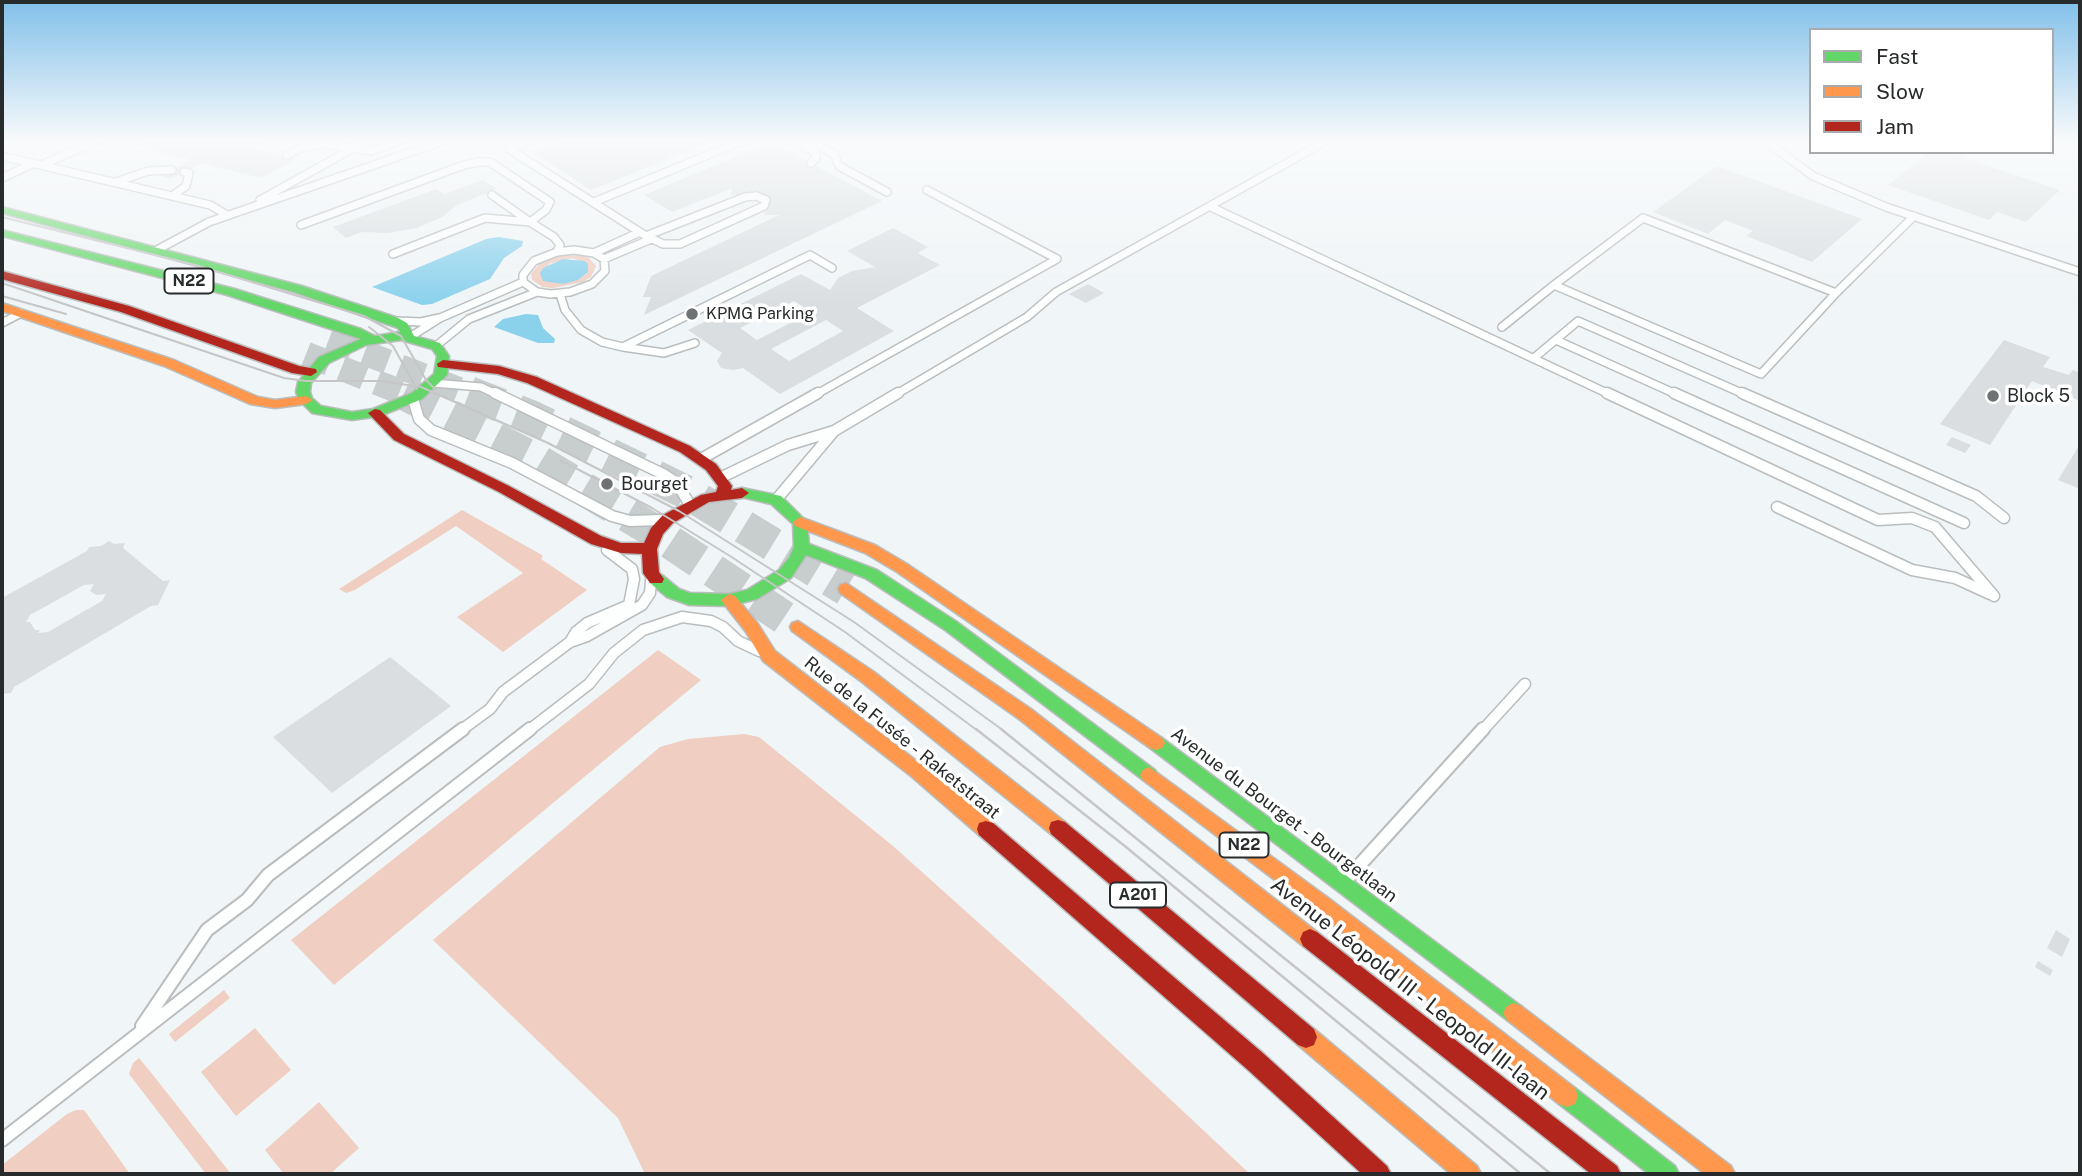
<!DOCTYPE html>
<html>
<head>
<meta charset="utf-8">
<style>
	body { margin:0 }
	#map { position:relative; width:2082px; height:1176px; overflow:hidden; background:#f0f5f7; font-family:"Public Sans",sans-serif }
	canvas { display:block }
	.frame { position:absolute; inset:0; border:4px solid #282b2c; pointer-events:none }
	.legend { position:absolute; left:1809px; top:28px; width:245px; height:126px; box-sizing:border-box; background:#fff; border:2px solid #a9aaab; margin:0; padding:9px 12px; list-style:none; font-size:21px; color:#282b2c }
	.legend li { display:flex; align-items:center; gap:14px; height:35px }
	.legend b { width:35px; border:2px solid #a9aaab }
</style>
</head>
<body>
<div id="map">
<canvas width="2082" height="1176"></canvas>
<div class="frame"></div>
<ul class="legend">
<li><b style="height:9px;background:#63d668"></b>Fast</li>
<li><b style="height:9px;background:#ff974d"></b>Slow</li>
<li><b style="height:9px;background:#b3261e"></b>Jam</li>
</ul>
</div>
<script>
const ctx = document.querySelector('canvas').getContext('2d');
ctx.lineJoin = 'round';
function fillPath(path, color) {
  ctx.fillStyle = color;
  ctx.fill(path, 'evenodd');
}
function shape(rows) {
  const path = new Path2D();
  for (const r of rows) {
    path.moveTo(r[0], r[1]);
    for (let i = 2; i < r.length; i += 2) path.lineTo(r[i], r[i + 1]);
  }
  return path;
}
function strokePath(path, color, width, dash) {
  ctx.strokeStyle = color;
  ctx.lineWidth = width;
  ctx.lineCap = dash ? 'butt' : 'round';
  ctx.setLineDash(dash || []);
  ctx.stroke(path);
}
function label(font, color, halo, rows, align = 'center') {
  ctx.font = font + ' "Public Sans",sans-serif';
  ctx.lineWidth = 7;
  ctx.setLineDash([]);
  ctx.textBaseline = 'middle';
  ctx.strokeStyle = halo;
  ctx.fillStyle = color;
  for (const [text, x, y, turn = 0] of rows) {
    ctx.save();
    ctx.translate(x, y);
    ctx.rotate((+turn || 0) * Math.PI / 180);
    ctx.textAlign = isNaN(turn) ? turn : align;
    if (halo) ctx.strokeText(text, 0, 0);
    ctx.fillText(text, 0, 0);
    ctx.restore();
  }
}
const green = shape([
	[580,255,588,257,596,266,591,277,583,282,553,288,543,287,532,280,531,274,540,263,559,256],
	[572,258,588,264,588,272,578,280,548,264],
	[462,510,540,554,543,556,541,559,587,590,503,652,457,617,523,573,456,526,355,590,346,593,339,589],
	[658,650,701,680,334,985,291,940],
	[744,734,759,737,893,846,1058,994,1250,1174,645,1174,618,1118,433,940,660,747,688,739],
	[224,990,230,998,175,1042,169,1034],
	[255,1028,291,1070,236,1116,201,1072],
	[139,1058,149,1070,231,1174,206,1174,129,1074,133,1063],
	[319,1102,359,1148,330,1174,284,1174,265,1150],
	[76,1110,84,1110,130,1174,2,1174,2,1165,67,1114]
]);
const water = shape([
	[499,237,523,241,522,246,504,258,490,279,432,304,422,305,372,287,486,239],
	[563,259,585,261,588,264,588,272,578,280,563,284,543,281,540,273,543,268],
	[526,314,538,315,543,328,555,339,554,343,538,343,494,327,503,319]
]);
const building = shape([
	[142,140,260,140,270,143,264,146,251,147,296,159,261,178,202,163,171,179,161,176,191,160,135,145],
	[561,140,716,140,591,190,531,151],
	[771,142,882,201,644,315,651,297,643,297,651,276,779,215,764,215,769,198,765,195,730,195,733,188,672,212,644,195],
	[1929,152,1946,152,2060,190,2026,222,1997,212,1989,220,1888,185],
	[1717,166,1862,219,1812,262,1746,236,1753,231,1725,220,1708,234,1653,212],
	[483,180,497,189,457,205,442,217,417,228,388,233,362,232,346,238,333,227,436,189,444,194],
	[893,228,928,247,918,253,940,265,857,308,894,331,780,394,743,368,733,370,721,368,717,361,722,353,688,330,801,274,830,290,838,278,852,271,875,267,847,251],
	[794,301,812,312,757,340,740,328],
	[826,320,843,331,789,361,771,349],
	[1088,284,1104,293,1086,303,1069,294],
	[2004,340,2050,357,2043,367,2069,375,2073,370,2080,373,2080,401,2032,381,1990,445,1940,424],
	[1952,437,1971,445,1965,453,1946,445],
	[2080,444,2080,489,2058,480],
	[109,541,114,544,125,543,123,548,163,581,170,580,158,605,151,606,14,687,11,693,2,694,2,598,87,551,89,547,101,546],
	[94,584,90,591,96,595,106,594,102,601,48,632,38,633,40,630,35,630,30,622,26,622,30,615,84,585],
	[390,657,451,706,332,793,273,737],
	[2056,930,2070,939,2062,957,2047,948],
	[2038,961,2053,970,2050,976,2035,967]
]);
const highwayTunnelFar1 = shape([
	[329,339,473,395],
	[306,354,408,395]
]);
const highwayTunnel = shape([
	[404,393,536,460,649,528,798,627],
	[469,393,531,417,688,493,846,589]
]);
const laneFar2 = shape([
	[791,140,815,152,816,158,811,163],
	[807,140,834,154,839,166,887,192],
	[1764,140,1813,176,1886,207,2080,272],
	[509,149,646,236],
	[509,149,533,140],
	[287,155,300,148,324,144,371,151,402,140],
	[2,156,210,205,227,215],
	[41,165,99,140],
	[2,178,32,164],
	[116,182,148,171,172,170],
	[927,190,1057,259],
	[172,196,186,186,189,173,184,172],
	[756,196,766,200,764,206,680,244,663,244,646,236,745,197,756,196],
	[260,200,368,140],
	[594,202,744,140],
	[1211,207,1611,395],
	[1643,218,1836,293,1761,374,1554,285,1643,218],
	[301,225,464,165,479,162,490,162,550,202,546,210,530,222,492,195],
	[157,250,209,222,446,140],
	[574,250,594,253,604,259,605,271,592,284,570,292,551,294,537,292,523,282,523,275,534,261,557,252,574,250],
	[594,253,640,232],
	[393,254,485,218,530,222,554,237,560,245,557,252],
	[604,259,651,239],
	[1836,293,1914,216],
	[560,294,565,310,581,330,602,342,623,347,810,255,832,268],
	[398,321,421,322,439,318],
	[2,323,21,313],
	[1502,327,1554,285],
	[410,337,440,318,523,282],
	[1556,340,1678,395],
	[436,346,469,319,537,292],
	[623,347,664,353,695,343],
	[1534,358,1578,321,1746,395],
	[433,383,481,387,498,395],
	[815,395,1057,259],
	[895,395,1027,317,1056,292,1328,140]
]);
const laneFar1 = shape([
	[495,393,663,474,677,483,690,505],
	[1607,393,1878,520,1912,518,1935,527,1994,596],
	[1674,393,1964,523],
	[1742,393,1976,496,2004,518],
	[413,399,419,419,431,430,512,463,612,516,630,521,660,520],
	[701,459,818,393],
	[720,478,788,445,834,431],
	[776,500,834,431,898,393],
	[1777,507,1912,570,1955,578,1990,594],
	[570,642,576,632,587,623,629,605,634,579,632,569,607,550],
	[460,731,490,709,503,692,570,642,587,636,642,605,650,593,651,581],
	[528,731,589,684,614,653,643,630,682,617,711,621,723,627,738,641,759,651],
	[1482,731,1525,684]
]);
const lane = shape([
	[1346,880,1483,729],
	[142,1026,207,930,247,900,268,875,463,729],
	[2,1140,530,729]
]);
const fast = shape([
	[2,207,302,286,398,318,407,323,414,336,440,343,449,356,447,375,422,399,380,416,352,420,312,413,299,400,296,392,298,382,319,357,361,339,227,295,2,236,2,230,235,289,361,329,375,336,400,332,398,328,294,292,2,213,2,207],
	[401,340,432,349,437,356,434,374,412,393,373,409,352,412,321,406,312,398,310,392,311,383,329,363,366,345,401,340],
	[742,488,781,496,807,522,809,544,877,570,957,622,1155,770,1158,775,1155,780,1149,783,1143,780,945,630,865,578,806,555,791,578,757,599,729,606,689,605,667,597,650,583,648,579,650,575,662,575,679,589,690,593,729,594,747,590,779,570,789,558,794,547,793,524,771,504,737,496,735,493,737,490,742,488],
	[1156,736,1162,738,1521,1006,1525,1013,1521,1020,1514,1023,1507,1020,1150,748,1147,743,1150,738,1156,736],
	[1567,1085,1575,1088,1675,1166,1679,1174,1649,1174,1559,1104,1556,1096,1559,1088,1567,1085]
]);
const slow = shape([
	[2,303,174,360,258,397,275,400,306,396,313,400,306,404,275,408,250,404,164,366,2,311,2,303],
	[800,517,875,545,907,564,1162,738,1165,743,1162,748,1156,750,1150,748,897,572,865,553,795,526,793,522,800,517],
	[846,583,1031,709,1317,932,1320,939,1317,946,1310,949,1303,946,1019,719,840,593,838,589,840,585,846,583],
	[729,594,735,596,758,624,775,651,923,766,993,823,995,829,993,835,986,837,979,835,911,776,763,661,746,632,721,600,729,594],
	[798,621,874,672,1065,822,1067,828,1065,834,1058,836,1051,834,862,682,792,631,790,627,792,623,798,621],
	[1149,767,1331,900,1575,1088,1578,1096,1575,1104,1567,1107,1559,1104,1317,912,1143,780,1140,775,1143,770,1149,767],
	[1514,1003,1521,1006,1731,1166,1735,1174,1705,1174,1507,1020,1503,1013,1507,1006,1514,1003],
	[1306,1026,1314,1029,1477,1166,1481,1174,1451,1174,1298,1045,1295,1037,1298,1029,1306,1026]
]);
const jam = shape([
	[2,271,129,306,299,366,316,369,317,372,311,376,292,373,121,312,2,279,2,271],
	[443,360,499,366,537,377,690,446,716,464,732,486,731,490,742,488,749,493,742,498,709,502,673,523,663,534,657,549,659,572,664,579,662,583,650,583,643,573,642,554,621,553,591,544,499,492,394,440,368,413,375,409,380,410,404,434,509,486,601,536,621,543,644,543,651,528,663,515,701,495,716,492,718,486,706,470,680,452,527,383,498,374,438,367,437,364,443,360],
	[1058,820,1065,822,1314,1029,1317,1037,1314,1045,1306,1048,1298,1045,1051,834,1049,828,1051,822,1058,820],
	[986,821,993,823,1264,1054,1387,1166,1391,1174,1362,1174,1248,1070,979,835,977,829,979,823,986,821],
	[1310,929,1317,932,1617,1166,1621,1174,1591,1174,1303,946,1300,939,1303,932,1310,929]
]);
const tramFar1 = shape([
	[2,217,195,265,364,316,401,336,426,380,436,390],
	[2,283,284,378,306,381,381,381,421,387,548,443,679,511,854,622,1004,731],
	[2,296,66,314],
	[369,327,393,346,417,389],
	[560,460,652,508,730,556,845,632,978,731]
]);
const tram = shape([
	[976,729,1126,847,1521,1174],
	[1001,729,1551,1174]
]);
const markers = [
	[692,314,7,"#6e7273"],
	[1993,396,7,"#6e7273"],
	[607,484,7,"#6e7273"]
];
const shields = [
	[189,281,49],
	[1244,845,49],
	[1138,895,56]
];
const shieldNames = [
	["N22",189,281],
	["N22",1244,845],
	["A201",1138,895]
];
const farPoinames = [
	["KPMG Parking",706,314]
];
const poiNames = [
	["Block 5",2007,396],
	["Bourget",621,484]
];
const streetNames = [
	["Rue de la Fusée - Raketstraat",902,738,39],
	["Avenue du Bourget - Bourgetlaan",1284,815,37]
];
const nearStreetnames = [
	["Avenue Léopold III - Leopold III-laan",1410,989,38]
];
fillPath(green, '#f0cec1');
fillPath(water, '#8ad1ec');
fillPath(building, '#dadee0');
strokePath(highwayTunnelFar1, '#c8cdce', 25, [25, 13]);
strokePath(highwayTunnel, '#c8cdce', 34, [34, 17]);
strokePath(laneFar2, '#babdbe', 10);
strokePath(laneFar1, '#babdbe', 13);
strokePath(lane, '#babdbe', 16);
strokePath(fast, '#babdbe', 3);
strokePath(slow, '#babdbe', 3);
strokePath(jam, '#babdbe', 3);
strokePath(laneFar2, '#fdfefe', 7);
strokePath(laneFar1, '#fdfefe', 10);
strokePath(lane, '#fdfefe', 12);
fillPath(fast, '#63d668');
fillPath(slow, '#ff974d');
fillPath(jam, '#b3261e');
strokePath(tramFar1, '#c6c6c7', 2);
strokePath(tram, '#c6c6c7', 2.5);
const sky = ctx.createLinearGradient(0, 0, 0, 305);
sky.addColorStop(0, '#82c0ea');
sky.addColorStop(0.46, '#f8fafb');
sky.addColorStop(1, '#f8fafb00');
ctx.fillStyle = sky;
ctx.fillRect(0, 0, 2082, 305);
for (const [x, y, r, color] of markers) {
  const dot = new Path2D();
  dot.arc(x, y, r, 0, 2 * Math.PI);
  ctx.fillStyle = color;
  ctx.fill(dot);
  strokePath(dot, '#fff', 2.5);
}
for (const [x, y, w] of shields) {
  const box = new Path2D();
  box.roundRect(x - w / 2, y - 12.5, w, 25, 5);
  ctx.fillStyle = '#fff';
  ctx.fill(box);
  strokePath(box, '#282b2c', 2);
}
label('bold 16px', '#282b2c', null, shieldNames);
label('16px', '#282b2c', '#fff', farPoinames, 'left');
label('18px', '#282b2c', '#fff', poiNames, 'left');
label('18px', '#282b2c', '#fff', streetNames);
label('21px', '#282b2c', '#fff', nearStreetnames);
</script>
</body>
</html>
